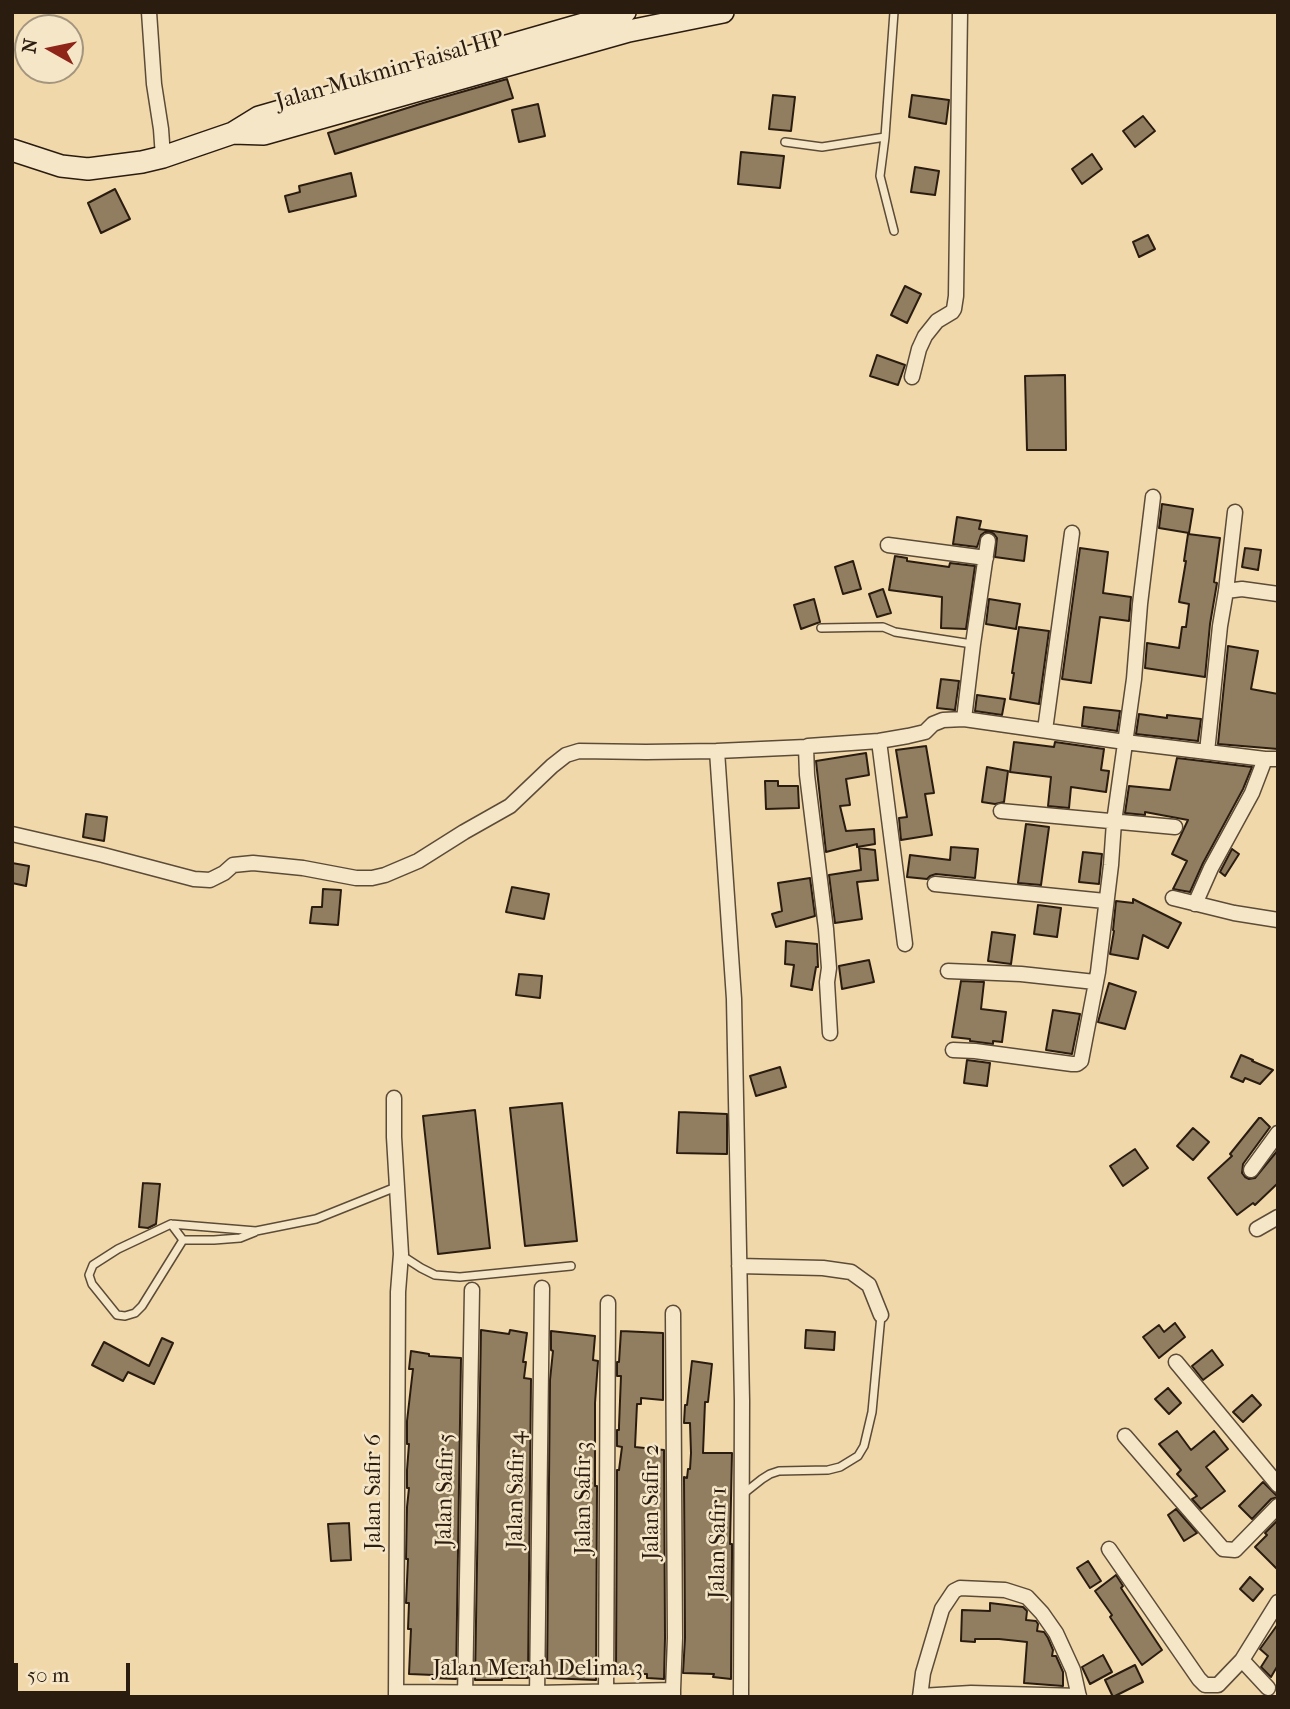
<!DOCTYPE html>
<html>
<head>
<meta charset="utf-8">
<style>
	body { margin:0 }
	#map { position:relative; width:1290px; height:1709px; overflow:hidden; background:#f0d8ab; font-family:"IM FELL French Canon",serif }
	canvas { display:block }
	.frame { position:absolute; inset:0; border:14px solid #2b1c10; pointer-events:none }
	.north { position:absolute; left:14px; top:14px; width:70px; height:70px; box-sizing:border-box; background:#f5e6c8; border:2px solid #a4957e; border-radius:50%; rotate:279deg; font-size:19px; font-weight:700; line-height:28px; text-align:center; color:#2b1c10 }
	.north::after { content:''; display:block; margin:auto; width:24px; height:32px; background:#8f2418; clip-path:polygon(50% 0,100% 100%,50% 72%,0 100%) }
	.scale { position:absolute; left:14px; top:1663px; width:116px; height:32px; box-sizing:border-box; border:4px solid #2b1c10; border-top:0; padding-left:9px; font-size:21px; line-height:24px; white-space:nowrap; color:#2b1c10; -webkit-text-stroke:5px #f5e6c8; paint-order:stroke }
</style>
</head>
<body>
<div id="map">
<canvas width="1290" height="1709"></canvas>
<div class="frame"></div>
<div class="north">N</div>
<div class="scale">50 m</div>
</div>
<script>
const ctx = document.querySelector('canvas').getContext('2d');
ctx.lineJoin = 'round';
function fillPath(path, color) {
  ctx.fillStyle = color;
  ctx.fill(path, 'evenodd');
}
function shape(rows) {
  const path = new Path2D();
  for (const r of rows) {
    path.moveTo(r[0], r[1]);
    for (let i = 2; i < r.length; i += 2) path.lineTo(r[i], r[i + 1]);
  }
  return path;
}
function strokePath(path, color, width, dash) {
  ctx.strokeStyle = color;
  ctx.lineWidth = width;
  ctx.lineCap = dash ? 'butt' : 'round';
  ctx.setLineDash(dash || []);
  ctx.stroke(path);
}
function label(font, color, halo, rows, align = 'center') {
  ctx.font = font + ' "IM FELL French Canon",serif';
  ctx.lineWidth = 5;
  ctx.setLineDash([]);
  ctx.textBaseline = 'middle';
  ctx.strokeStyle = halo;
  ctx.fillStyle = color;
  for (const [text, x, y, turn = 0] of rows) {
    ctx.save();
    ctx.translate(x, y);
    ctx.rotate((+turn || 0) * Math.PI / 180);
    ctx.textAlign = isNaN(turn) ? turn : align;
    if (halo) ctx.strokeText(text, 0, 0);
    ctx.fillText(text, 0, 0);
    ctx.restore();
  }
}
const building = shape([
	[507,79,513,98,335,154,328,133,423,103,507,79],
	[773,95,795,97,791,131,769,129,773,95],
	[912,95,949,100,946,124,909,117,912,95],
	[538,104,545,136,519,142,512,110,538,104],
	[1143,116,1155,131,1135,147,1123,131,1143,116],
	[741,152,784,156,780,188,738,184,741,152],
	[1092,154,1102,169,1082,184,1072,169,1092,154],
	[915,167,939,171,935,195,911,192,915,167],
	[351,173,356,196,289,212,285,196,300,192,299,186,351,173],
	[115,189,130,219,101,233,88,203,115,189],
	[1148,235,1155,249,1139,257,1133,242,1148,235],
	[905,286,921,294,907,323,891,315,905,286],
	[877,355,905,365,898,385,870,376,877,355],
	[1065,375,1066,450,1027,450,1025,376,1065,375],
	[1162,504,1193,509,1189,533,1159,528,1162,504],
	[957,517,981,521,979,529,1027,536,1024,561,995,557,997,538,994,534,990,532,985,532,981,535,977,547,953,544,957,517],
	[1188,534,1220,538,1214,582,1217,583,1210,624,1205,677,1145,668,1147,643,1179,648,1182,627,1186,627,1189,604,1179,602,1186,561,1184,561,1188,534],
	[1080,548,1108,552,1103,593,1131,597,1129,621,1100,617,1091,683,1062,679,1080,548],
	[1245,548,1261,550,1258,570,1242,567,1245,548],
	[895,556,907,558,907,561,949,567,950,563,975,566,966,629,941,628,942,597,889,590,895,556],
	[853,561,861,589,843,594,835,567,853,561],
	[883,589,891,613,877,617,869,594,883,589],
	[814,599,820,622,801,629,794,605,814,599],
	[989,599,1020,604,1016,629,986,624,989,599],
	[1019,627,1049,631,1039,704,1010,699,1014,673,1012,673,1019,627],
	[1228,646,1258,651,1251,689,1278,694,1278,749,1218,744,1228,646],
	[941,679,959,681,955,710,937,708,941,679],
	[977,695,1005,699,1002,715,975,711,977,695],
	[1084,707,1120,711,1117,731,1082,726,1084,707],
	[1139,714,1167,718,1167,715,1201,719,1198,741,1136,734,1139,714],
	[1014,742,1054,747,1055,742,1104,749,1101,770,1109,771,1106,792,1071,787,1069,808,1048,806,1051,777,1010,772,1014,742],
	[926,746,934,793,925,794,932,835,901,840,899,818,907,817,896,750,926,746],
	[866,753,869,775,846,779,850,805,840,806,846,831,874,829,875,844,857,847,857,844,826,852,816,761,866,753],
	[1177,758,1252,767,1243,789,1203,863,1190,892,1173,889,1187,861,1172,854,1188,820,1145,812,1145,815,1125,813,1129,786,1170,790,1177,758],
	[987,767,1008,771,1004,802,995,804,982,802,987,767],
	[765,781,778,781,778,786,798,786,799,808,766,809,765,781],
	[86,814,107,817,104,841,83,837,86,814],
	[1026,824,1049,827,1041,885,1018,883,1026,824],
	[951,847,978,849,975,878,936,874,930,876,927,879,907,877,910,855,950,860,951,847],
	[859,848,875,850,878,880,857,882,862,919,835,923,829,875,861,870,859,848],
	[1232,849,1239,854,1225,876,1220,872,1232,849],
	[1083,852,1102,854,1099,884,1079,882,1083,852],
	[12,863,29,866,26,886,12,883,12,863],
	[810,878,815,916,776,927,772,914,782,911,778,883,810,878],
	[512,887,549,894,544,919,506,912,512,887],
	[323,889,341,890,338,925,310,923,312,907,322,907,323,889],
	[1133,899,1181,923,1168,948,1143,935,1138,959,1110,954,1114,931,1113,930,1116,901,1133,903,1133,899],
	[1038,905,1061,908,1057,937,1034,934,1038,905],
	[992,932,1015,935,1011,964,988,961,992,932],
	[786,941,817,944,818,967,816,967,812,990,791,986,794,965,785,964,786,941],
	[869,960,874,982,842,989,839,966,869,960],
	[519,974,542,976,540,998,516,995,519,974],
	[961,981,984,982,981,1009,1006,1012,1002,1042,993,1041,993,1044,970,1041,970,1039,952,1037,961,981],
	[1109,983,1136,992,1125,1029,1098,1022,1109,983],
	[1053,1010,1080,1014,1072,1054,1046,1050,1053,1010],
	[1241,1055,1253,1060,1252,1061,1273,1070,1260,1084,1245,1078,1243,1082,1231,1077,1241,1055],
	[967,1060,990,1063,987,1086,964,1083,967,1060],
	[780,1067,786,1087,756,1096,750,1076,780,1067],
	[562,1103,577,1241,525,1246,510,1108,562,1103],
	[475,1110,490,1248,438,1254,423,1116,475,1110],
	[679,1112,727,1114,727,1154,677,1153,679,1112],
	[1259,1118,1261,1118,1270,1127,1243,1164,1242,1173,1245,1177,1249,1179,1255,1178,1278,1150,1278,1183,1255,1205,1253,1203,1237,1215,1208,1178,1232,1156,1230,1154,1259,1118],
	[1193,1128,1209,1142,1193,1160,1177,1146,1193,1128],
	[1135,1149,1148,1168,1123,1186,1110,1166,1135,1149],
	[143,1183,160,1184,156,1224,148,1228,139,1227,143,1183],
	[1175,1323,1185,1337,1159,1358,1143,1337,1159,1325,1164,1332,1175,1323],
	[481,1330,509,1334,510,1330,527,1333,523,1362,526,1362,524,1378,531,1379,528,1678,502,1678,502,1680,475,1680,481,1330],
	[806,1330,835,1332,834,1350,805,1348,806,1330],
	[551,1331,595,1336,593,1360,598,1361,595,1403,595,1486,597,1486,596,1680,547,1678,550,1380,553,1351,551,1350,551,1331],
	[621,1331,663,1333,663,1400,641,1398,641,1404,637,1404,635,1447,664,1450,665,1638,664,1679,647,1678,647,1674,616,1674,617,1470,619,1470,622,1447,617,1446,617,1430,619,1430,619,1426,621,1376,617,1376,617,1362,619,1362,621,1331],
	[162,1338,173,1343,154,1384,128,1372,123,1381,92,1365,104,1342,149,1366,162,1338],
	[1212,1350,1223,1365,1203,1380,1192,1366,1212,1350],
	[411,1351,429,1354,429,1356,461,1358,456,1679,433,1678,434,1675,409,1674,411,1629,408,1629,409,1603,406,1603,408,1559,406,1559,407,1507,409,1488,407,1488,407,1470,409,1444,407,1444,407,1421,413,1369,409,1369,411,1351],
	[692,1361,712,1364,708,1402,705,1402,703,1453,732,1453,730,1544,732,1544,732,1556,731,1679,713,1677,714,1674,683,1673,685,1638,684,1477,687,1478,688,1469,690,1469,691,1453,690,1423,684,1423,685,1405,687,1405,692,1361],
	[1168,1388,1181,1403,1169,1414,1155,1399,1168,1388],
	[1252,1395,1261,1405,1243,1422,1233,1412,1252,1395],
	[1177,1431,1191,1450,1214,1431,1228,1449,1206,1467,1225,1491,1201,1509,1192,1499,1197,1496,1177,1474,1181,1470,1159,1444,1177,1431],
	[1263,1482,1278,1497,1271,1499,1252,1519,1239,1506,1263,1482],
	[1176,1509,1197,1533,1184,1541,1168,1515,1176,1509],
	[1278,1520,1278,1570,1255,1547,1267,1535,1265,1533,1278,1520],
	[349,1523,351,1560,331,1561,328,1524,349,1523],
	[1088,1561,1101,1581,1090,1588,1077,1568,1088,1561],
	[1116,1575,1123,1586,1121,1588,1162,1650,1142,1665,1110,1617,1112,1615,1095,1591,1116,1575],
	[1250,1577,1263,1589,1253,1601,1240,1589,1250,1577],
	[990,1603,1023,1607,1027,1611,1026,1620,1036,1621,1038,1624,1037,1631,1044,1632,1048,1638,1053,1650,1052,1656,1056,1656,1063,1672,1063,1686,1024,1683,1027,1642,999,1639,975,1639,975,1642,961,1641,962,1610,990,1611,990,1603],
	[1278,1624,1278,1665,1271,1677,1261,1667,1268,1656,1260,1649,1278,1624],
	[1103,1655,1112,1672,1090,1684,1082,1667,1103,1655],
	[1135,1665,1143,1682,1113,1697,1105,1680,1135,1665]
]);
const lane = shape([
	[885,137,880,176,894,231],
	[785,142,822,147,885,137,894,12],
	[821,628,883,627,895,632,972,644],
	[171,1224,183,1240,142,1306,135,1313,125,1316,117,1315,92,1284,89,1275,93,1265,118,1249,171,1224,256,1231,316,1219,396,1187],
	[183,1240,214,1240,240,1238,255,1232],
	[401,1255,421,1268,435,1275,460,1277,571,1266],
	[743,1494,762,1479,770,1474,779,1471,828,1470,840,1467,858,1456,864,1446,872,1412,881,1315]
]);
const street = shape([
	[149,12,154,84,161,129,163,157],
	[912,377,919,349,925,336,937,321,952,312,954,309,956,296,960,12],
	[888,545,986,558],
	[1226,591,1242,589,1278,594],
	[964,719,973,644,988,541],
	[1045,730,1072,533],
	[879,741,905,944],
	[1207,752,1220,626,1226,591,1235,512],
	[1001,811,1175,827],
	[12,834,103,855,194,879,210,880,224,873,233,865,253,863,303,868,356,878,372,878,385,875,418,861,464,832,510,806,552,766,566,755,579,751,646,752,717,751],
	[935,884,1105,901],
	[1173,898,1234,913,1278,920],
	[1195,904,1211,868,1252,793,1265,759],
	[948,971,1021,974,1095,982],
	[830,1033,827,982,829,968,826,929,807,775,806,747,808,746,879,741,908,736,925,732,933,724,943,720,964,719,1125,742,1265,759,1278,759],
	[953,1050,975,1051,1072,1064,1077,1064,1081,1061,1098,972,1111,865,1114,822,1134,679,1140,604,1153,497],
	[394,1098,394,1137,401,1254,398,1292,396,1697],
	[1251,1170,1278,1133],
	[1257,1229,1278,1217],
	[739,1266,823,1268,851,1272,869,1285,881,1315],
	[1176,1362,1278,1485],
	[1125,1436,1223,1549,1235,1550,1278,1506],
	[1109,1549,1199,1679,1205,1685,1218,1685,1242,1660,1278,1602],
	[1242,1660,1268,1688],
	[673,1690,675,1638,673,1313],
	[396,1692,537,1693,673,1690,673,1697],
	[920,1696,971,1693,1079,1696],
	[465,1697,472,1290],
	[537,1697,542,1288],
	[606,1697,608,1303],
	[741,1697,742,1401,734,999,717,751,806,747],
	[920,1697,923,1673,942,1609,954,1591,960,1588,1005,1590,1027,1597,1042,1613,1056,1633,1073,1670,1079,1697]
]);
const secondary = shape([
	[233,133,264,134,629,31,723,12],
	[12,150,61,166,88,169,142,162,163,157,233,133,259,117,625,12]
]);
const streetNames = [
	["Jalan Mukmin Faisal HP",390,71,-16],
	["Jalan Safir 5",446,1490,-89],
	["Jalan Safir 4",517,1490,-89],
	["Jalan Safir 6",374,1492,-90],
	["Jalan Safir 3",584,1498,-90],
	["Jalan Safir 2",652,1502,-90],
	["Jalan Safir 1",719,1543,-89],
	["Jalan Merah Delima 3",538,1669]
];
fillPath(building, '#917e61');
strokePath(building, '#2b1c10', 2);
strokePath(lane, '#5c4b37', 10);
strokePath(street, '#5c4b37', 17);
strokePath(secondary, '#2b1c10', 24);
strokePath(lane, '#f5e6c8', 7);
strokePath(street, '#f5e6c8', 14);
strokePath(secondary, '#f5e6c8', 21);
label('23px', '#2b1c10', '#f5e6c8', streetNames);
</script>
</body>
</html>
